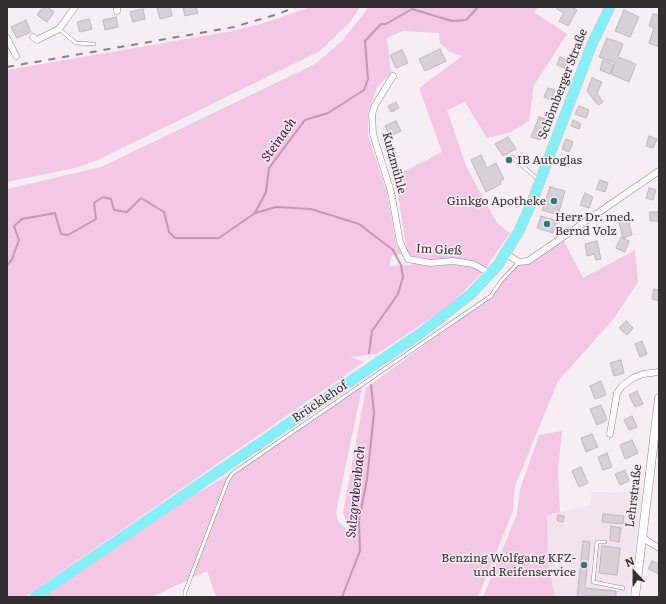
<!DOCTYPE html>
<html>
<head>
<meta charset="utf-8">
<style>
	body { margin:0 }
	#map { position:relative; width:666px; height:604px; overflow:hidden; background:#f6eef3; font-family:Literata,serif }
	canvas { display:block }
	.frame { position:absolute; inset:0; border:8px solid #343032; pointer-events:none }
	.north { position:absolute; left:614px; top:552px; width:40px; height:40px; -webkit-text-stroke:3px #f6eef3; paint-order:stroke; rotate:338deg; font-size:11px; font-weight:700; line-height:16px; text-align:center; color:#343032 }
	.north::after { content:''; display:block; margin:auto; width:14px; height:18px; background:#343032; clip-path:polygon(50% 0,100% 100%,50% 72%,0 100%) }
</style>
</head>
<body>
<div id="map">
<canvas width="666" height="604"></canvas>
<div class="frame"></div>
<div class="north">N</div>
</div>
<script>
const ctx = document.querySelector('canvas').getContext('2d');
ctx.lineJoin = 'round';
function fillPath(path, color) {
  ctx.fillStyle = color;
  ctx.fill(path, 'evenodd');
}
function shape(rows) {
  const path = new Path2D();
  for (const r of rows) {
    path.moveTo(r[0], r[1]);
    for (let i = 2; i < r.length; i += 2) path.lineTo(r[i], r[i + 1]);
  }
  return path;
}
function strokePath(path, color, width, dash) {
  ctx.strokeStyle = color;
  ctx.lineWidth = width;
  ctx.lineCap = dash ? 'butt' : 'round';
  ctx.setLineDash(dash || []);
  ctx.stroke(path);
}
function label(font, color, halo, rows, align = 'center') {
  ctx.font = font + ' Literata,serif';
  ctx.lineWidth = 3;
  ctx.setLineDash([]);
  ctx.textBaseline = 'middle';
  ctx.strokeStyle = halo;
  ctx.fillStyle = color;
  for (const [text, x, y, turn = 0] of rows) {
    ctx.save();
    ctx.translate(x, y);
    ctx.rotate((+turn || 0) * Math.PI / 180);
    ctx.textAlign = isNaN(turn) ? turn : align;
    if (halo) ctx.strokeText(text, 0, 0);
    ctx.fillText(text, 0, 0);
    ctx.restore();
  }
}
const built = shape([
	[592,492,642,493,629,597,555,597,548,561,547,516,590,505]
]);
const green = shape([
	[311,7,360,7,350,22,320,51,98,160,75,168,7,182,7,70,227,32,261,24],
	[369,7,539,7,534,12,567,34,534,85,529,121,511,132,487,138,465,102,447,110,466,166,497,223,510,233,481,274,450,305,377,354,350,357,364,362,25,597,7,597,7,189,101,167,315,64,341,42],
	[403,31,439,33,440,43,450,52,462,56,419,88,442,152,395,176,405,240,412,265,389,266,392,255,402,254,396,244,387,193,368,135,368,113,377,87,391,73,387,38],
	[562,237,583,278,635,250,638,282,612,321,558,381,515,486,513,511,478,597,216,597,207,571,152,597,44,597,192,496,239,469,363,383,336,512,338,521,352,535,343,513,366,388,491,296,501,281,519,262,528,261],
	[562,431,558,470,560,512,547,516,548,561,555,597,483,597,517,514,520,489,539,435]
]);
const stream = shape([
	[255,213,276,207,311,209,359,224,393,250,401,265,403,277,398,294,372,331,369,353],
	[7,266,12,259,19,240,14,226,22,219,55,213,61,234,68,235,96,219,94,203,103,197,111,199,114,210,127,212,141,198,164,212,169,232,175,238,219,238,255,213,266,192,269,168,305,120,328,113,364,90,368,79,365,41,381,24,386,24,412,9,452,21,466,20,478,7],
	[342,597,360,551,359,520,367,479,374,413,371,385]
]);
const building = shape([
	[43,7,47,7,54,12,47,22,37,15,43,7],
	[161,7,170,7,172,16,160,19,157,8,161,7],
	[183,7,196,7,198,13,185,16,183,7],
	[558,7,571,7,577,10,568,26,559,21,564,13,557,9,558,7],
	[143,9,145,19,133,22,130,12,143,9],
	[624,10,639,17,630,37,615,31,624,10],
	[653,14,659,15,659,47,649,43,654,28,649,26,653,14],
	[116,17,118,27,105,30,103,20,116,17],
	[89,19,92,29,80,32,77,22,89,19],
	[26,20,31,32,17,38,11,27,26,20],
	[607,38,623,44,618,57,636,64,629,82,611,74,615,63,599,57,607,38],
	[440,49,446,61,425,71,419,59,440,49],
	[402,50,408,63,396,68,390,55,402,50],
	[560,57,568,60,564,68,557,65,560,57],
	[603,60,614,65,610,74,600,70,603,60],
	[592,78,602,82,597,93,603,102,598,105,587,91,592,78],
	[548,88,555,90,551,100,544,97,548,88],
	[396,102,399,108,391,112,388,106,396,102],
	[579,106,589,110,586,118,575,114,579,106],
	[539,117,548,120,540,140,531,137,539,117],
	[573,120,581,124,579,129,571,126,573,120],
	[396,121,401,131,390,136,385,126,396,121],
	[649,136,657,139,653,148,646,146,649,136],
	[508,137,516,149,503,156,495,144,508,137],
	[566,139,573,142,569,152,562,149,566,139],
	[481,155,487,168,496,163,504,179,500,181,501,184,486,192,471,160,481,155],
	[600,180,608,183,605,192,596,189,600,180],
	[550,187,565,191,558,215,542,210,550,187],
	[649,188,656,190,653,200,646,198,649,188],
	[585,193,593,197,589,208,580,205,585,193],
	[650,212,659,212,659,221,650,221,650,212],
	[627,215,632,235,623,238,618,218,627,215],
	[541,216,557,221,553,233,537,228,541,216],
	[621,237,629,241,625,252,616,248,621,237],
	[597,241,601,259,596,260,594,254,587,256,585,244,597,241],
	[654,289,659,290,659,301,652,299,654,289],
	[626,321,633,328,627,335,619,328,626,321],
	[642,341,647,354,640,357,635,344,642,341],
	[621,360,624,373,614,376,610,363,621,360],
	[601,381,606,395,595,399,590,386,601,381],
	[637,391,643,404,635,407,629,395,637,391],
	[601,405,607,420,597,425,590,409,601,405],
	[632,416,637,427,629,430,624,420,632,416],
	[592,434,598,447,586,452,581,438,592,434],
	[632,440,638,453,625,459,620,445,632,440],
	[607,453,612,467,603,470,598,457,607,453],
	[581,467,588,483,579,487,572,471,581,467],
	[625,470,629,481,620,485,615,474,625,470],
	[603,514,624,516,623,524,602,522,603,514],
	[558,515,564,516,563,522,557,521,558,515],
	[611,526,621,528,619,542,610,540,611,526],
	[583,541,590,542,585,588,616,591,616,597,577,597,583,541],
	[602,546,620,548,617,575,599,573,602,546],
	[652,561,659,564,659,574,648,569,652,561]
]);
const service = shape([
	[59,29,76,43,94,44],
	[512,157,539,180],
	[605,542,597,542,593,582,623,588],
	[185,597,185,592,228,480,233,473,491,296,501,281,519,262]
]);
const minor = shape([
	[117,7,117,11],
	[33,37,37,40,59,29,75,7],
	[7,38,16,56],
	[393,76,375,105,372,114,373,134,391,192,400,242,408,259,430,263,453,261,473,264,491,274],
	[506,254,519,262,528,261,659,171],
	[610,434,617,393,622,386,633,378,643,374,659,372],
	[641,537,659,548]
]);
const tertiary = shape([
	[635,597,659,398]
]);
const primary = shape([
	[35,597,421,333,471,294,498,265,519,231,532,202,592,44,610,7]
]);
const rail = shape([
	[7,67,234,27,278,14,296,7]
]);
const markers = [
	[509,160,4,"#2f787f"],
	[554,201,4,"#2f787f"],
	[547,224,4,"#2f787f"],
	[584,565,4,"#2f787f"]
];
const streetNames = [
	["Schömberger Straße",563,84,-69],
	["Kutzmühle",394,163,75],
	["Im Gieß",439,250,3],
	["Brücklehof",320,402,-34],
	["Lehrstraße",634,496,-83]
];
const poiNames = [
	["IB Autoglas",517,160],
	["Ginkgo Apotheke",546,201,"right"],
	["Herr Dr. med.",555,217],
	["Bernd Volz",555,231],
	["Benzing Wolfgang KFZ-",576,558,"right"],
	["und Reifenservice",576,572,"right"]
];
const waterNames = [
	["Steinach",279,140,-55],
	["Sulzgrabenbach",356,492,-84]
];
fillPath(built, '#f3e3ee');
fillPath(green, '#f5c7e7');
strokePath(stream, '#c495b6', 2);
fillPath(building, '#d8d0d5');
strokePath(building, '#beb6bc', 1);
strokePath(service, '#8d868b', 4);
strokePath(minor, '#8d868b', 7);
strokePath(tertiary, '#8d868b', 9);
strokePath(primary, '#cecdce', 11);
strokePath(service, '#fff', 3);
strokePath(minor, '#fff', 6);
strokePath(tertiary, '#fff', 8);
strokePath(primary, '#86eef7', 10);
strokePath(rail, '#847e81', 2, [7, 7]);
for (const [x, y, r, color] of markers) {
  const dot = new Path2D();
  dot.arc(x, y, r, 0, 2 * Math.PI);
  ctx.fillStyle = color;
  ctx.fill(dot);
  strokePath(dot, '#f6eef3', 1.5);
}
label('12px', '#343032', '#f6eef3', streetNames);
label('12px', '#343032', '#f6eef3', poiNames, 'left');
label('italic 13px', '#4a113e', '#f6eef3', waterNames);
</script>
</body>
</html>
